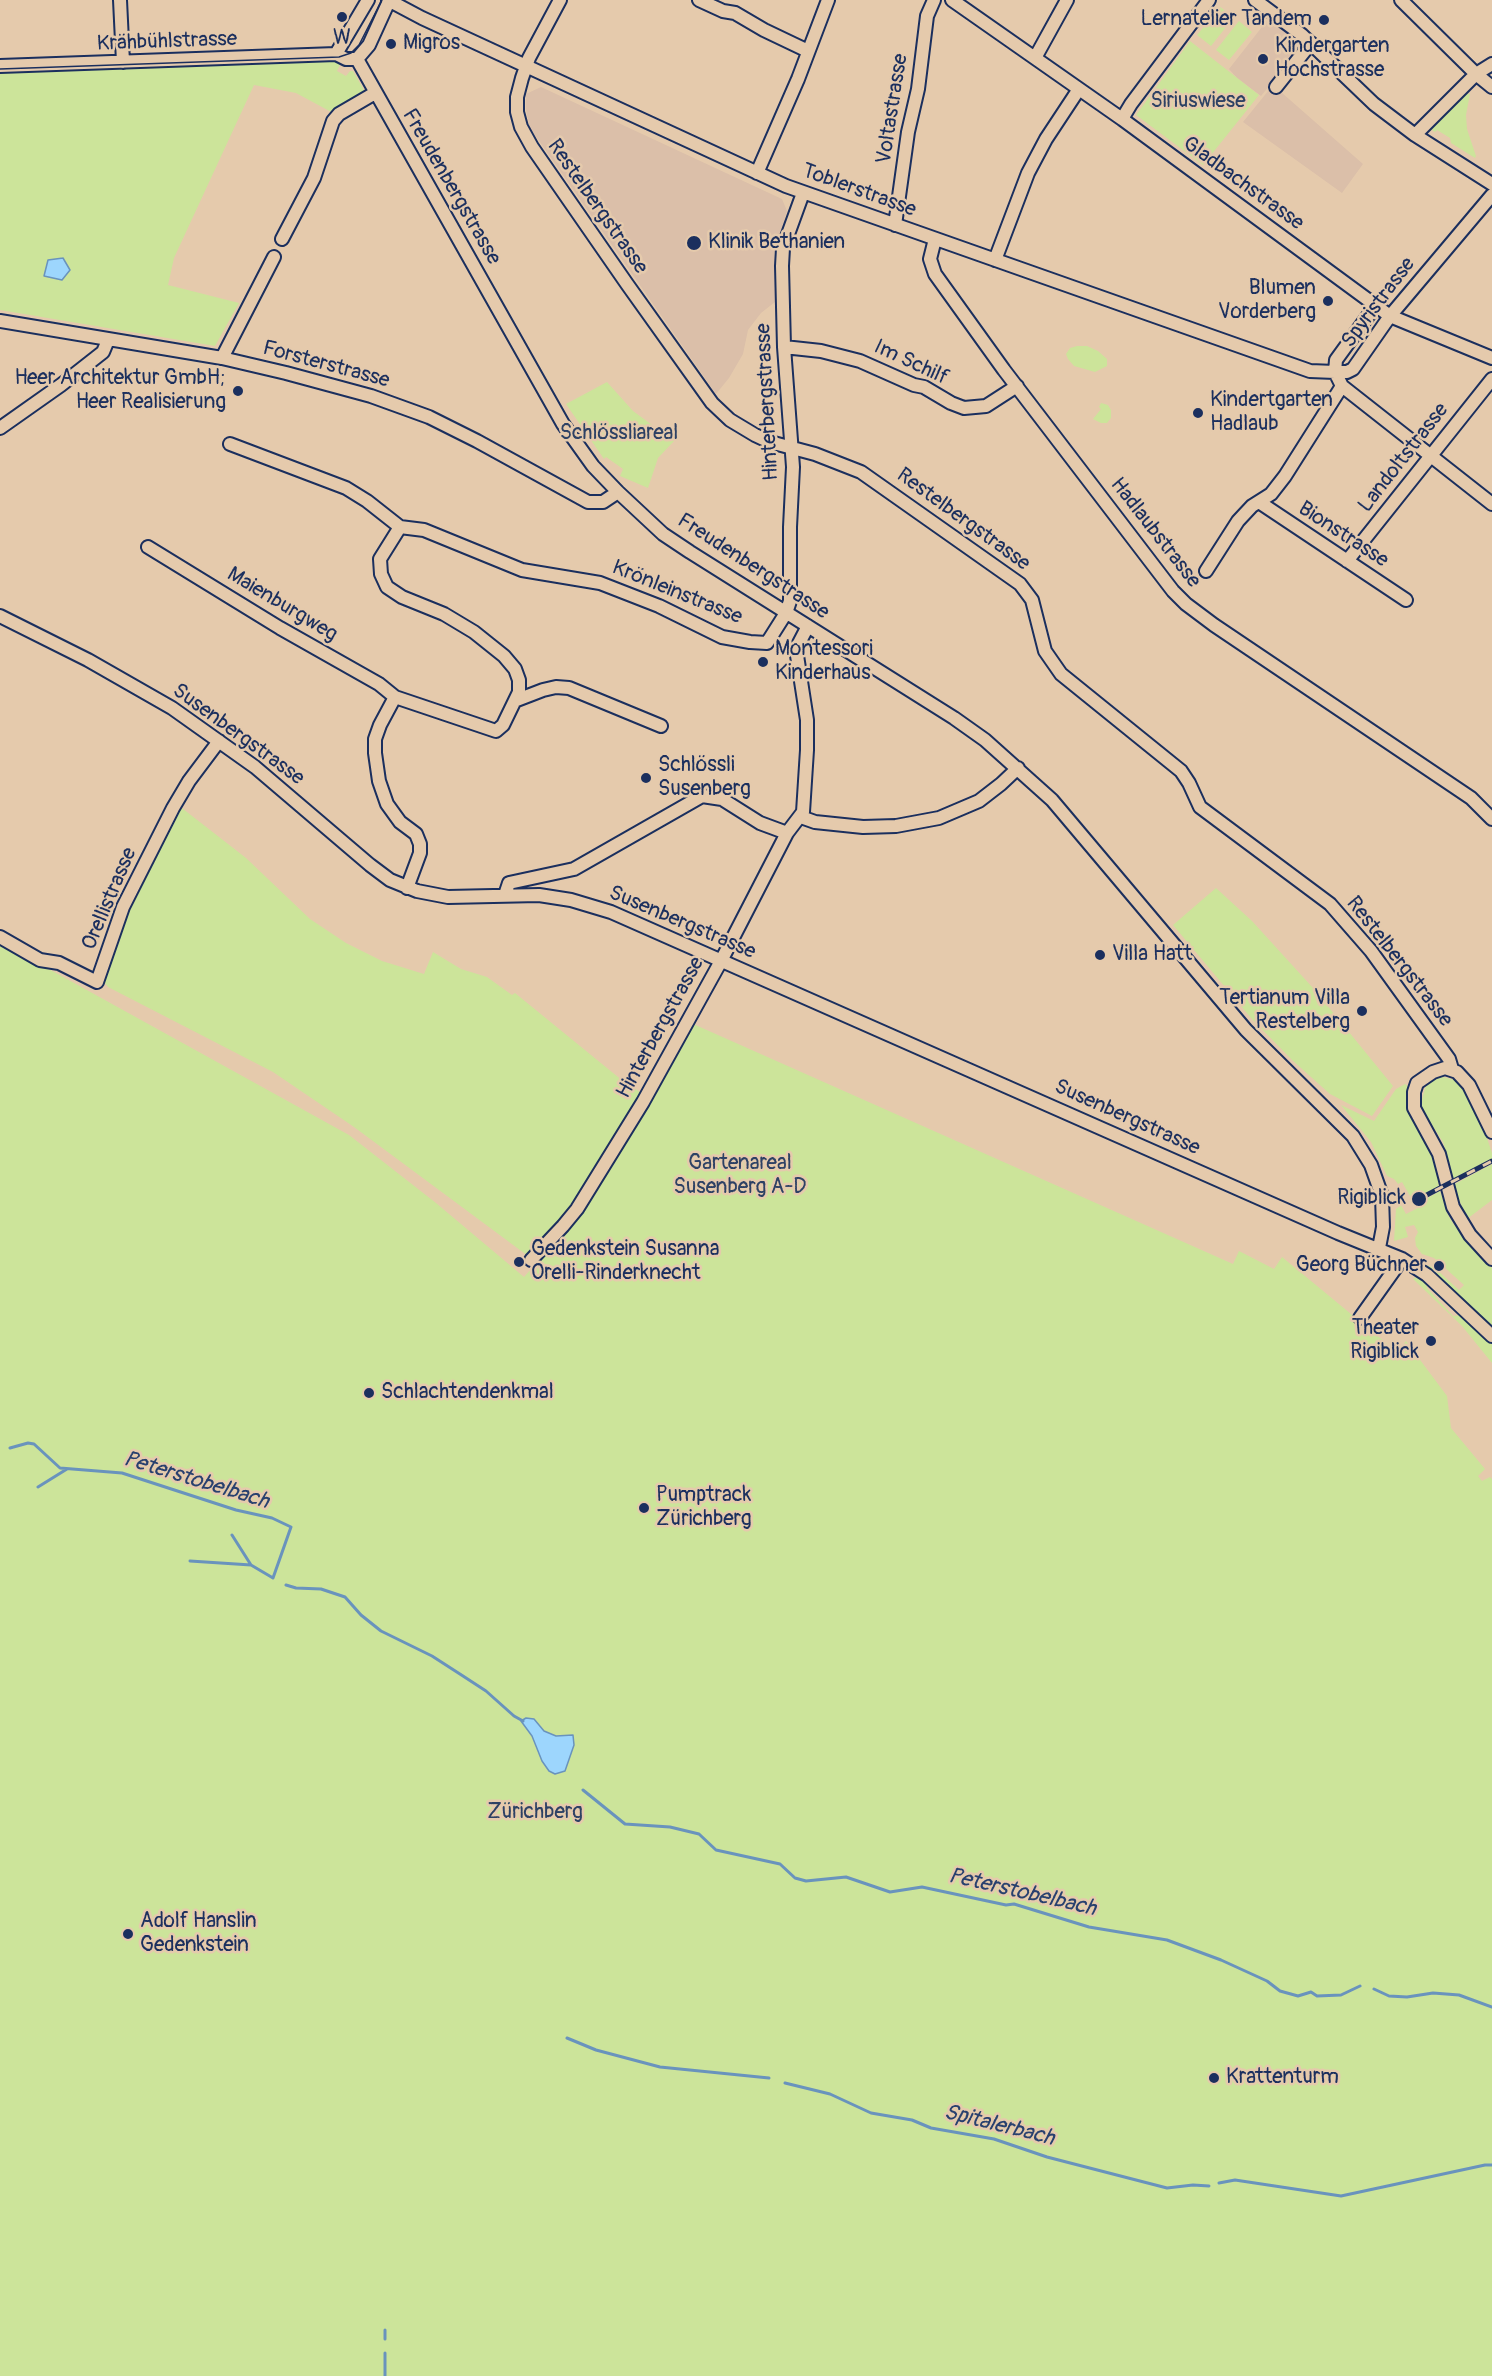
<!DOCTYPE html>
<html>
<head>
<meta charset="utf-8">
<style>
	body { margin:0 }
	canvas { display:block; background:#e5caac }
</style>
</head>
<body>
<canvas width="1492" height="2376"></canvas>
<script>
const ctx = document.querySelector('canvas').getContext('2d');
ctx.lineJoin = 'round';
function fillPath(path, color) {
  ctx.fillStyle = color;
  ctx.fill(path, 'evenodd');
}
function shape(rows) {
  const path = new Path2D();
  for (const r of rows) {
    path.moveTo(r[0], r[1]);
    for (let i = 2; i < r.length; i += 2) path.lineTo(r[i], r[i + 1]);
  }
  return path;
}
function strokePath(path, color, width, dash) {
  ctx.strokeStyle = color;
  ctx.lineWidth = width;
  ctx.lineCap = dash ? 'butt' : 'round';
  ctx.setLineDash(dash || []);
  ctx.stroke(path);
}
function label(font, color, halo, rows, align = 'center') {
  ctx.font = font + ' Pangolin,sans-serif';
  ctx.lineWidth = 5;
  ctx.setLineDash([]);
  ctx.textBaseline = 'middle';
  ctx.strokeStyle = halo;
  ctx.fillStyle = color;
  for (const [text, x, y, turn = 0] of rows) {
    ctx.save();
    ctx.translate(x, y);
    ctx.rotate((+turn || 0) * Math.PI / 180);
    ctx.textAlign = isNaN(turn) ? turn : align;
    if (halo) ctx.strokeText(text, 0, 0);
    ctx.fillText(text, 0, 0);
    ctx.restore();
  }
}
const built = shape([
	[1269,18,1293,38,1298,50,1261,96,1237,78,1229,69],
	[1273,85,1363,164,1342,193,1243,122],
	[541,87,782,199,787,211,774,253,775,302,761,313,748,330,743,354,729,378,716,394,530,128,526,110,526,94]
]);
const green = shape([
	[1220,7,1234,17,1211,46,1197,35],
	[1239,21,1252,32,1229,60,1216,50],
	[1190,41,1259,95,1203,165,1136,115],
	[339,61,340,65,337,71,346,76,350,71,353,71,365,92,335,114,296,93,254,85,174,258,168,285,239,303,215,346,0,310,0,72],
	[1463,93,1470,94,1466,115,1467,129,1476,156,1475,158,1451,143,1450,138,1437,130,1435,132,1432,130,1430,125],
	[1077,346,1087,346,1098,351,1107,359,1107,366,1095,372,1074,366,1068,359,1066,354,1070,348],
	[607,382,633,411,674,441,658,458,648,488,620,476,623,469,606,457,604,459,566,404],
	[1101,403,1108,405,1111,410,1111,418,1107,423,1101,423,1093,419,1101,409,1099,407],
	[178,805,246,858,310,919,346,943,382,961,424,974,433,952,461,969,487,977,512,995,515,993,618,1077,650,1099,691,1023,1233,1264,1239,1251,1274,1269,1282,1257,1397,1352,1406,1341,1447,1396,1451,1428,1485,1469,1478,1476,1482,1481,1490,1477,1492,1479,1492,2376,0,2376,0,942,349,1135,436,1203,524,1277,563,1233,528,1256,354,1127,273,1072,108,987,104,982,104,974,118,926],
	[1216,888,1252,921,1313,988,1393,1086,1372,1116,1330,1094,1292,1060,1251,1018,1173,925],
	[1443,1077,1455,1080,1463,1088,1484,1129,1492,1153,1492,1159,1452,1180,1450,1165,1443,1142,1423,1111,1421,1103,1426,1085,1436,1078],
	[1405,1084,1409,1087,1407,1099,1409,1113,1422,1133,1436,1164,1439,1187,1423,1195,1421,1190,1410,1196,1402,1182,1398,1184,1394,1179,1387,1176,1371,1142,1341,1105,1374,1121,1396,1089],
	[1492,1164,1492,1200,1467,1219,1453,1185],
	[1440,1191,1447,1213,1454,1225,1492,1268,1492,1326,1426,1265,1435,1268,1459,1290,1464,1285,1434,1258,1422,1254,1416,1246,1415,1238,1418,1232,1414,1225,1405,1227,1408,1237,1394,1241,1396,1209,1401,1205,1406,1214,1426,1204,1424,1200],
	[1418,1276,1427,1283,1427,1288,1453,1316,1463,1315,1492,1344,1492,1363,1462,1326,1413,1279]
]);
const water = shape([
	[63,258,70,270,62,280,44,276,48,260,63,258],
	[526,1718,534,1719,544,1731,556,1736,573,1735,574,1745,565,1771,555,1774,549,1771,542,1761,532,1736,521,1721,526,1718]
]);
const stream = shape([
	[10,1448,28,1443,34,1444,60,1468,122,1473,236,1510,272,1518,291,1527,273,1578,251,1565,232,1535],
	[38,1487,67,1469],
	[190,1561,251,1565],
	[286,1585,296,1588,321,1589,345,1597,361,1615,381,1631,432,1656,463,1676,486,1691,514,1716,523,1721],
	[583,1790,625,1824,670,1827,699,1834,716,1850,780,1864,795,1878,806,1881,846,1877,890,1892,922,1887,1006,1905,1014,1904,1089,1927,1167,1940,1221,1960,1267,1981,1280,1991,1298,1996,1311,1992,1317,1996,1341,1995,1360,1986],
	[1374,1989,1389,1996,1407,1997,1433,1993,1459,1995,1492,2007],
	[567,2038,596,2050,660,2067,769,2078],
	[785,2083,830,2094,871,2113,912,2120,931,2128,994,2139,1047,2157,1167,2188,1193,2185,1209,2186],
	[1219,2183,1235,2180,1341,2196,1485,2165,1492,2165],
	[385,2339,385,2330],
	[385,2376,385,2353]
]);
const minor = shape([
	[120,0,123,62],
	[388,0,422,18,786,186,1310,371,1335,372,1347,372,1353,369,1390,316,1492,195],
	[560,0,529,58,522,78,517,97,517,112,521,127,532,147,627,284,712,403,730,420,755,435,770,442,815,454,861,472,1020,584,1032,600,1045,651,1061,674,1181,771,1189,783,1200,807,1330,904,1371,951,1449,1059,1452,1069],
	[699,0,723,11,735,13,764,30,808,51],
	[952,0,1122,119,1390,316,1492,358],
	[1255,0,1302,35,1374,104,1415,135,1492,184],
	[1401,0,1476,74,1492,87],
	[336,54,368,0],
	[1035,58,1067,0],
	[357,59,563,424,593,466,618,492,663,534,690,552,954,718,985,740,1052,800,1246,1030,1353,1136,1371,1165,1382,1196,1383,1227,1379,1248],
	[0,66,336,54,346,59,357,59,369,45,389,1],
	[1276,87,1311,43],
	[1122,119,1131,104,1209,0],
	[1415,135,1476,74,1492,64],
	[757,173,798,79,828,0],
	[895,225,908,132,918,89,927,16,934,0],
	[282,239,314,178,333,121,339,114,375,93],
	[935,239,930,259,935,274,1004,370,1173,591,1186,604,1214,625,1471,798,1492,819],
	[995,260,1028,173,1046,139,1079,89],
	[0,321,222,358,286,373,371,396,429,417,477,441,588,502,603,502,618,492],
	[784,347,821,351,860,361,914,385,924,387,951,403,964,408,986,406,1017,386],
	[222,358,274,257],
	[1342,386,1492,504],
	[0,428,61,385,103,352,108,340],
	[230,444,346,488,367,501,400,527,424,530,522,570,600,583,659,606,722,637,750,642,767,643,786,613,790,601,790,527,793,467,784,347,782,266,783,248,803,193],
	[1259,502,1406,600],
	[148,547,280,628,379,684,395,697,496,731,503,725,519,692,519,680,515,669,504,656,474,632,444,614,402,597,387,587,381,574,380,559,400,527],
	[1347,561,1492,379],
	[1206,571,1238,521,1252,506,1271,494,1285,476,1342,386,1335,372,1336,360,1376,305],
	[0,616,88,660,172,708,255,767,370,865,390,880,417,891,448,897,539,895,571,900,611,912,1338,1233,1402,1259,1427,1275,1492,1336],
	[395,697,380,725,375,739,375,753,379,781,387,804,400,822,416,834,420,844,420,853,407,888],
	[517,700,543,690,556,687,569,688,661,726],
	[801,817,815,822,863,827,896,826,939,818,979,801,1001,784,1018,768],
	[505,895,509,883,574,869,702,796,722,799,760,823,787,833],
	[0,937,40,960,59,963,97,982,123,907,173,808,189,781,219,741],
	[1492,1132,1469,1085,1457,1072,1445,1068,1433,1072,1417,1083,1414,1092,1414,1108,1439,1154,1453,1207,1470,1235,1492,1259],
	[531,1260,563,1226,577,1209,643,1102,721,961,787,833,803,812,807,750,807,720,796,649,808,626],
	[1360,1318,1402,1259]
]);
const tram = shape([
	[0,69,339,57,351,53,359,45,382,0]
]);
const rail = shape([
	[1419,1199,1492,1161]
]);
const markers = [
	[342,17,6,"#1b2f5e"],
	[1324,20,6,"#1b2f5e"],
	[391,44,6,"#1b2f5e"],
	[1263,59,6,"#1b2f5e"],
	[694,243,8,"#1b2f5e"],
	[1328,301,6,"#1b2f5e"],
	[238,391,6,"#1b2f5e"],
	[1198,413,6,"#1b2f5e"],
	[763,662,6,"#1b2f5e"],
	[646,778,6,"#1b2f5e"],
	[1100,955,6,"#1b2f5e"],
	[1362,1011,6,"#1b2f5e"],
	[1419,1199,8,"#1b2f5e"],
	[519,1262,6,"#1b2f5e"],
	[1439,1266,6,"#1b2f5e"],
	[1431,1341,6,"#1b2f5e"],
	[369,1393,6,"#1b2f5e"],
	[644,1508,6,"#1b2f5e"],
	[128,1934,6,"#1b2f5e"],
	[1214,2078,6,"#1b2f5e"]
];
const poiNames = [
	["Lernatelier Tandem",1312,20,"right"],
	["W",342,39,"center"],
	["Migros",403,44],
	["Kindergarten",1275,47],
	["Hochstrasse",1275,71],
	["Klinik Bethanien",708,243],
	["Blumen",1316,289,"right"],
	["Vorderberg",1316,313,"right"],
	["Heer Architektur GmbH;",226,379,"right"],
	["Heer Realisierung",226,403,"right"],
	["Kindertgarten",1210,401],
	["Hadlaub",1210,425],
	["Montessori",775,650],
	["Kinderhaus",775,674],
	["Schlössli",658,766],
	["Susenberg",658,790],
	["Villa Hatt",1112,955],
	["Tertianum Villa",1350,999,"right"],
	["Restelberg",1350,1023,"right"],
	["Rigiblick",1406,1199,"right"],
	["Gedenkstein Susanna",531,1250],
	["Orelli-Rinderknecht",531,1274],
	["Georg Büchner",1427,1266,"right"],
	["Theater",1419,1329,"right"],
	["Rigiblick",1419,1353,"right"],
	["Schlachtendenkmal",381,1393],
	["Pumptrack",656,1496],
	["Zürichberg",656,1520],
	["Adolf Hanslin",140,1922],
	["Gedenkstein",140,1946],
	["Krattenturm",1226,2078]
];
const streetNames = [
	["Krähbühlstrasse",167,42,-2],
	["Voltastrasse",893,109,-81],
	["Gladbachstrasse",1243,184,36],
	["Freudenbergstrasse",451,187,60],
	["Toblerstrasse",859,191,20],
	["Restelbergstrasse",597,207,55],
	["Spyristrasse",1379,303,-53],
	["Im Schilf",911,363,25],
	["Forsterstrasse",326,365,15],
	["Hinterbergstrasse",768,402,-93],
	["Landoltstrasse",1404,458,-52],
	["Restelbergstrasse",963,520,36],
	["Hadlaubstrasse",1155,533,52],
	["Bionstrasse",1343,535,33],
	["Freudenbergstrasse",753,567,33],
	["Krönleinstrasse",677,593,22],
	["Maienburgweg",282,605,31],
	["Susenbergstrasse",238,735,36],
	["Orellistrasse",110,899,-67],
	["Susenbergstrasse",682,923,23],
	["Restelbergstrasse",1399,962,52],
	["Hinterbergstrasse",661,1028,-61],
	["Susenbergstrasse",1127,1118,24]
];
const parkNames = [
	["Siriuswiese",1198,102],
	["Schlössliareal",619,434],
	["Gartenareal",740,1164],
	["Susenberg A-D",740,1188],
	["Zürichberg",535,1813]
];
const waterNames = [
	["Peterstobelbach",196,1481,17],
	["Peterstobelbach",1022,1893,13],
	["Spitalerbach",999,2126,14]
];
fillPath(built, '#dbbfa9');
fillPath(green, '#cce49a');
fillPath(water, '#9dd6fd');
strokePath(water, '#6993bd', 1.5);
strokePath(stream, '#6993bd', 3);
strokePath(minor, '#1b2f5e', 16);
strokePath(minor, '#e5caac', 12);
strokePath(tram, '#1b2f5e', 1.5);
strokePath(rail, '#1b2f5e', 5);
strokePath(rail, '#e5caac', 3, [9]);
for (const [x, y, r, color] of markers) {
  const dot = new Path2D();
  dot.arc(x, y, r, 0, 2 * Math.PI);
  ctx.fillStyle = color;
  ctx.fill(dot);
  strokePath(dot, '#e5caac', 2);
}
label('21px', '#1b2f5e', '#e5caac', poiNames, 'left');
label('21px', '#1b2f5e', '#e5caac', streetNames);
label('21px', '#2d4164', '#e5caac', parkNames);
label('italic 22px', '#28406e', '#e5caac', waterNames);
</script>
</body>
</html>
